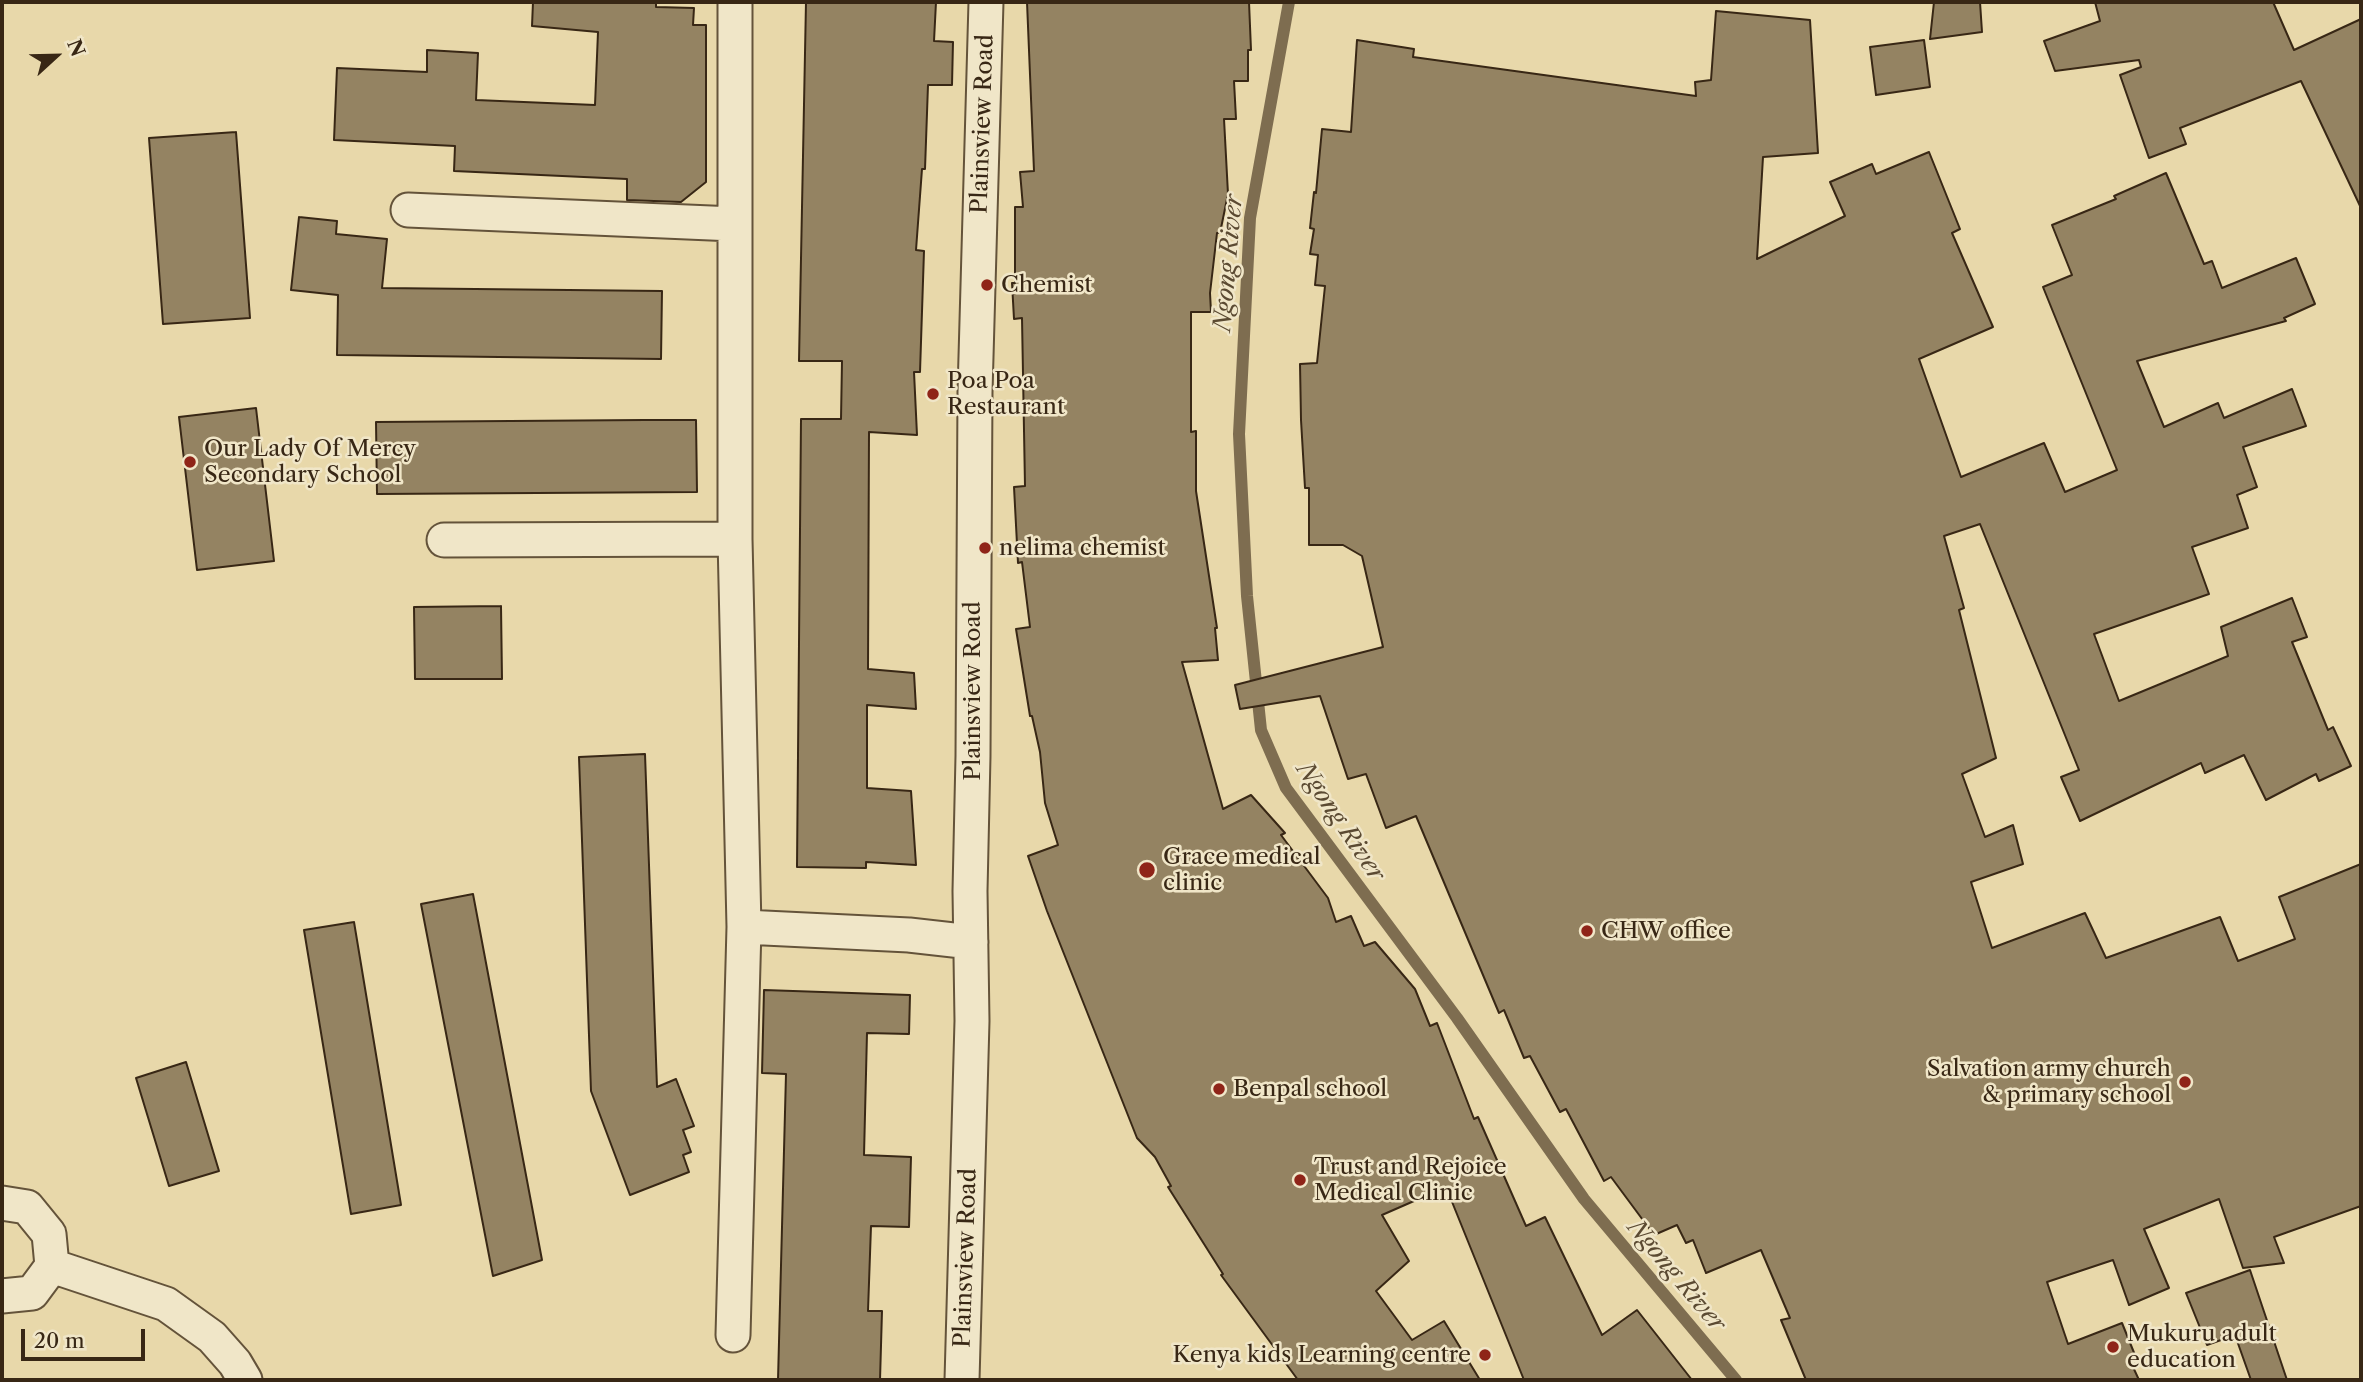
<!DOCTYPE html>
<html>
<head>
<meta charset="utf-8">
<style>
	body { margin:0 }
	#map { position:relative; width:2363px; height:1382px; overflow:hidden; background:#e8d8aa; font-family:"Libre Caslon Text",serif }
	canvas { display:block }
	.frame { position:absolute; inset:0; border:4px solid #382715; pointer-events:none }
	.north { position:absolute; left:21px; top:21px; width:70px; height:70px; -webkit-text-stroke:5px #f0e6c8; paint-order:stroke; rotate:68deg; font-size:19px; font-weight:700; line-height:28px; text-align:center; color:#382715 }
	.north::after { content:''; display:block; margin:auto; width:24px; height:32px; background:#382715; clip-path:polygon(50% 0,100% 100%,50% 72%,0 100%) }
	.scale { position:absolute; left:21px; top:1329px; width:124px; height:32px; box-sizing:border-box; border:4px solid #382715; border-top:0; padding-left:9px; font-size:21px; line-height:24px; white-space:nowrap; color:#382715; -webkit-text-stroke:5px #f0e6c8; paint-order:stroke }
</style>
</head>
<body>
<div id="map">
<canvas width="2363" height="1382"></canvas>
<div class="frame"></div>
<div class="north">N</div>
<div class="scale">20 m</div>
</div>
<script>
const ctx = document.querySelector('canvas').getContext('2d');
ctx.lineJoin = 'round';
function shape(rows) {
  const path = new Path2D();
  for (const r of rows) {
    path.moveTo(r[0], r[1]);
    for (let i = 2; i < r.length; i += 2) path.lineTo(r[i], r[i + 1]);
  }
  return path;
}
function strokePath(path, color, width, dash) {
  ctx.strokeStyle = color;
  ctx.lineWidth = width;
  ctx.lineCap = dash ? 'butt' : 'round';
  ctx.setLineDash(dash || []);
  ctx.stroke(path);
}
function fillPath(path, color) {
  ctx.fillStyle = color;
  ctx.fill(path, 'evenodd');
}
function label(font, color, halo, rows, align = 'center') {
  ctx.font = font + ' "Libre Caslon Text",serif';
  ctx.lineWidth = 5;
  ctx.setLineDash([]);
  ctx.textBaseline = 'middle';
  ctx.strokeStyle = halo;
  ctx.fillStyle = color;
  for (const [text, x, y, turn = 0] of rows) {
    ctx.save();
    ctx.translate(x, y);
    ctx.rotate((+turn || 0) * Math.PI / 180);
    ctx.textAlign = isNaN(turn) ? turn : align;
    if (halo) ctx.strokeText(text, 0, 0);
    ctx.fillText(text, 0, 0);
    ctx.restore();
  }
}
const stream = shape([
	[1289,2,1250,218,1239,434,1247,596,1261,730,1286,788,1457,1018,1584,1199,1736,1380]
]);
const building = shape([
	[533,2,656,2,656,7,694,8,693,25,706,25,706,182,681,202,627,200,627,179,454,171,455,146,334,140,337,68,427,72,427,50,478,53,476,100,595,105,598,32,532,26,533,2],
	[806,2,936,2,934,41,953,42,952,85,928,85,925,169,922,169,916,250,924,251,920,372,914,372,917,435,869,432,868,669,914,673,916,709,867,705,867,788,911,791,916,865,866,862,866,868,797,867,801,419,841,419,842,361,799,361,806,2],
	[1027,2,1249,2,1251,50,1248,50,1248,81,1234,81,1236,119,1224,119,1228,194,1220,233,1217,233,1210,293,1211,312,1191,312,1191,432,1196,431,1196,491,1217,628,1215,628,1218,660,1182,662,1223,809,1251,795,1285,833,1281,835,1328,898,1336,922,1351,916,1364,946,1375,942,1415,989,1430,1026,1437,1023,1474,1119,1478,1117,1526,1226,1545,1217,1602,1335,1637,1310,1692,1380,1524,1380,1446,1187,1382,1215,1409,1261,1376,1291,1412,1340,1444,1321,1480,1380,1298,1380,1221,1275,1223,1274,1168,1187,1171,1186,1155,1157,1137,1138,1047,911,1028,856,1058,845,1045,803,1040,752,1032,716,1030,716,1016,629,1030,627,1022,562,1018,563,1014,487,1025,486,1022,318,1014,319,1012,283,1015,283,1015,207,1023,207,1020,172,1034,171,1027,2],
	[1934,2,1980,2,1982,32,1930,39,1934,2],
	[2095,2,2273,2,2294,50,2361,19,2361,208,2301,81,2180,128,2186,144,2149,158,2120,75,2141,67,2139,60,2055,71,2044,41,2100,21,2095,2],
	[1716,11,1810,20,1818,153,1763,157,1757,259,1845,216,1830,182,1872,164,1876,174,1929,152,1960,229,1952,233,1993,327,1919,359,1961,477,2044,443,2065,492,2117,470,2043,287,2072,275,2052,225,2116,199,2114,196,2166,173,2204,264,2212,261,2222,288,2296,258,2315,304,2284,318,2286,321,2137,361,2164,427,2218,403,2224,418,2292,389,2306,426,2243,447,2257,487,2237,495,2248,528,2192,547,2209,594,2094,634,2119,701,2228,656,2221,627,2292,598,2307,637,2292,642,2328,730,2333,727,2351,766,2319,781,2316,774,2266,800,2244,755,2205,773,2201,763,2080,821,2061,777,2079,770,1980,524,1944,536,1964,608,1959,610,1996,758,1962,774,1985,837,2013,825,2023,864,1971,882,1992,948,2085,913,2106,958,2220,917,2238,961,2295,939,2279,897,2361,864,2361,1206,2274,1237,2284,1263,2243,1268,2219,1199,2144,1229,2169,1288,2129,1305,2113,1260,2047,1282,2068,1344,2122,1323,2139,1365,2133,1367,2139,1380,1806,1380,1781,1320,1790,1318,1761,1250,1706,1273,1693,1240,1686,1243,1677,1225,1654,1235,1611,1177,1604,1181,1566,1109,1560,1112,1530,1056,1524,1058,1504,1010,1499,1013,1416,816,1386,828,1366,774,1348,779,1320,696,1240,709,1235,685,1383,647,1362,556,1343,545,1309,545,1309,488,1305,488,1301,420,1300,364,1317,363,1325,286,1315,285,1318,255,1310,254,1314,229,1310,228,1314,192,1316,193,1322,129,1351,132,1357,40,1414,49,1413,57,1696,96,1695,82,1711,80,1716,11],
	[1924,40,1930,87,1876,95,1870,47,1924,40],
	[236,132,250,318,163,324,149,138,236,132],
	[299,217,337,221,336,234,387,239,382,288,662,291,661,359,337,355,338,295,291,290,299,217],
	[256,408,274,561,197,570,179,417,256,408],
	[645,420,696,420,697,492,377,494,376,422,645,420],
	[501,606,502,679,415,679,414,607,501,606],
	[645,754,657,1087,676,1079,694,1126,683,1130,691,1152,683,1155,689,1172,630,1195,591,1091,579,757,645,754],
	[473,894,542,1260,493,1276,421,904,473,894],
	[354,922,401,1205,351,1214,304,930,354,922],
	[764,990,910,995,909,1034,867,1033,864,1155,911,1157,909,1227,871,1226,868,1311,882,1311,880,1380,778,1380,786,1074,762,1073,764,990],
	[186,1062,219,1171,169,1186,136,1078,186,1062],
	[2250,1270,2287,1380,2251,1380,2235,1335,2207,1345,2186,1293,2250,1270]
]);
const minor = shape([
	[408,210,734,224],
	[444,540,735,539],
	[744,927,909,935,971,942],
	[2,1203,27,1207,49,1234,52,1266,32,1293,2,1296],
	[52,1266,166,1304,212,1337,235,1363,245,1380],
	[733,1335,744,927,735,539,735,2],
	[962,1380,972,1021,970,891,973,756,975,392,986,2]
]);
const markers = [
	[987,285,7,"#8f2418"],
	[933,394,7,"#8f2418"],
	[190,462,7,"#8f2418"],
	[985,548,7,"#8f2418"],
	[1147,870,9,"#8f2418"],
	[1587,931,7,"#8f2418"],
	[2185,1082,7,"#8f2418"],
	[1219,1089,7,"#8f2418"],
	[1300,1180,7,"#8f2418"],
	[2113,1347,7,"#8f2418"],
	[1485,1355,7,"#8f2418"]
];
const streetNames = [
	["Plainsview Road",983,124,-88],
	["Plainsview Road",973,691,-90],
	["Plainsview Road",966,1258,-88]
];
const poiNames = [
	["Chemist",1001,285],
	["Poa Poa",947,381],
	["Restaurant",947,407],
	["Our Lady Of Mercy",204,449],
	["Secondary School",204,475],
	["nelima chemist",999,548],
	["Grace medical",1163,857],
	["clinic",1163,883],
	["CHW office",1601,931],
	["Salvation army church",2171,1069,"right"],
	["& primary school",2171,1095,"right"],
	["Benpal school",1233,1089],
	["Trust and Rejoice",1314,1167],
	["Medical Clinic",1314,1193],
	["Mukuru adult",2127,1334],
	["education",2127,1360],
	["Kenya kids Learning centre",1471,1355,"right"]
];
const waterNames = [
	["Ngong River",1229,263,-85],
	["Ngong River",1340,822,56],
	["Ngong River",1676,1276,50]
];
strokePath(stream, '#7e6d50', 12);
fillPath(building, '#948362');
strokePath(building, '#382715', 2);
strokePath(minor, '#64533a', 37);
strokePath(minor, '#f0e6c8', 33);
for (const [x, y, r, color] of markers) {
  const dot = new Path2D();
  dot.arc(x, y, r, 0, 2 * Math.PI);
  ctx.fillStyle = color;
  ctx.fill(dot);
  strokePath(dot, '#f0e6c8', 2.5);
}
label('23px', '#382715', '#f0e6c8', streetNames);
label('23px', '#382715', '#f0e6c8', poiNames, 'left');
label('italic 24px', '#5b4a32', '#f0e6c8', waterNames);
</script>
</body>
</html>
